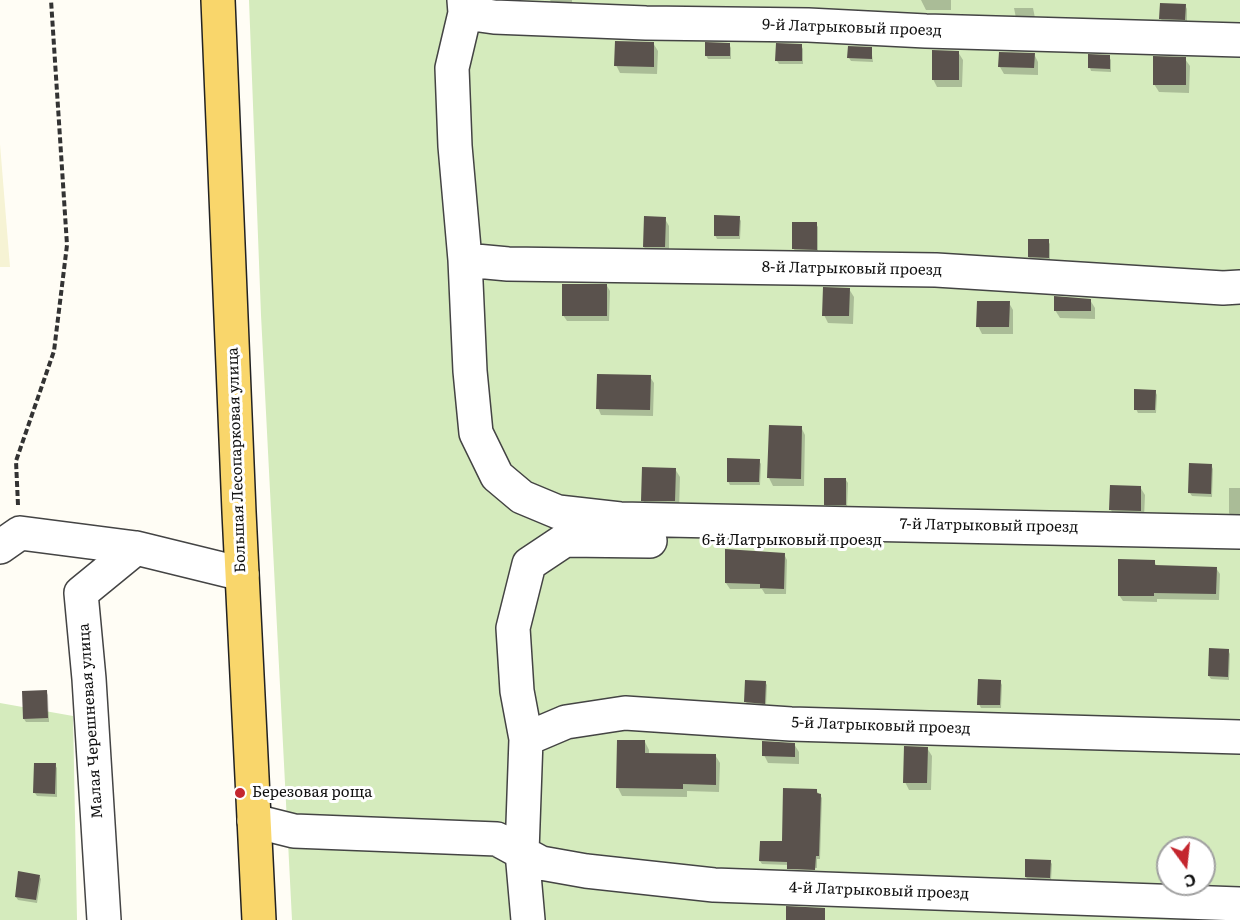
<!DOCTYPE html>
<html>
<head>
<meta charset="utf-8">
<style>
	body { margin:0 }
	#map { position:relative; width:1240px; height:920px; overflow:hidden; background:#fffdf5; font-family:Literata,serif }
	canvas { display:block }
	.north { position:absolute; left:1156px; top:836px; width:60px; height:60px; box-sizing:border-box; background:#fff; border:2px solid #a0a0a0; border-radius:50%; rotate:165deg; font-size:16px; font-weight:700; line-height:24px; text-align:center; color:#111 }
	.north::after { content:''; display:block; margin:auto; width:21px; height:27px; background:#c4262e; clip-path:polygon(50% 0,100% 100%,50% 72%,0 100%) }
</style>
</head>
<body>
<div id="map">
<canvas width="1240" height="920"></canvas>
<div class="north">С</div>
</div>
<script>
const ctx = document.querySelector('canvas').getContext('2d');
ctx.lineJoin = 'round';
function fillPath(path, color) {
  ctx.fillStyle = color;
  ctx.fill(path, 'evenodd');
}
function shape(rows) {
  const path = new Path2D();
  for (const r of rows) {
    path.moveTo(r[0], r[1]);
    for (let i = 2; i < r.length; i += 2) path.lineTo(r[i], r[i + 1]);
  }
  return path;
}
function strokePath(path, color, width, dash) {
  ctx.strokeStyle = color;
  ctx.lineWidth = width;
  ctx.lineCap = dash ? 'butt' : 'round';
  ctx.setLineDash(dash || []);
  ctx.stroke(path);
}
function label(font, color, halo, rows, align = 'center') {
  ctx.font = font + ' Literata,serif';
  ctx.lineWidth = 6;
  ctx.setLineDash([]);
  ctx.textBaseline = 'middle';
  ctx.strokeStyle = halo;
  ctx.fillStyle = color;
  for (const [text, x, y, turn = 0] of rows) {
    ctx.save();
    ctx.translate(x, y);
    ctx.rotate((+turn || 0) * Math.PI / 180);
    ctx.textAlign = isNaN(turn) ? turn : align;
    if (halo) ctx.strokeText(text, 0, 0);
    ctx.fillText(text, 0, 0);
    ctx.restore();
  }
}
const farmland = shape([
	[0,144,10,267,0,267]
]);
const green = shape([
	[249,0,1240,0,1240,920,292,920,261,315],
	[1168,848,1204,848,1204,884,1168,884],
	[0,703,73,716,77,920,0,920]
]);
const shadow = shape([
	[550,0,572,0,572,4,552,3],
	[921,0,951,0,951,10,926,10],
	[1185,5,1187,9,1187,23,1163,22,1161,19],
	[1014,8,1033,8,1035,18,1016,18],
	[653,43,658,51,657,74,620,73,616,65],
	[729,44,731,48,731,59,708,59,706,55],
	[801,45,803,49,803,64,779,64,777,61],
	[871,48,873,62,851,61,849,58],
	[958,52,963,60,962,87,937,87,933,79],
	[1034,54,1038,62,1038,75,1004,74,1000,67],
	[1109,57,1111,60,1111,72,1091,71,1090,68],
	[1185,59,1190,66,1189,93,1159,92,1154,84],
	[739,218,741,221,740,239,717,239,715,235],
	[665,219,669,226,669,255,649,254,644,247],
	[816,224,818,227,818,253,795,252,794,249],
	[1048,241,1050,244,1050,261,1031,260,1029,257],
	[607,286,610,291,609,321,567,321,563,315],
	[849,289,854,297,853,324,828,323,824,315],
	[1090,300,1095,308,1095,319,1060,318,1055,310],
	[1009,303,1013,310,1013,334,982,334,978,326],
	[650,377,654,383,653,416,601,415,598,408],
	[1155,391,1157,395,1156,413,1138,413,1136,409],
	[801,427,805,435,804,486,773,486,769,478],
	[759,461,761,464,760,485,730,485,728,481],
	[1211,465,1213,469,1212,497,1192,496,1190,493],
	[675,469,680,477,679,509,647,508,643,500],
	[846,480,848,483,847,508,827,508,825,504],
	[1111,487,1140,487,1145,495,1144,518,1115,518,1111,510],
	[1229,488,1240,488,1240,517,1231,516,1229,513],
	[727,551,784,554,787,560,786,594,765,594,762,589,730,589,726,583],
	[1154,562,1157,566,1216,568,1220,574,1219,600,1157,599,1157,602,1123,601,1119,595],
	[1210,650,1228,650,1230,654,1229,680,1211,679,1209,676],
	[1000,681,1002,685,1001,708,981,708,979,704],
	[765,682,767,685,766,706,748,705,746,702],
	[46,691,48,695,49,722,26,722,24,719,23,692],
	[645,742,649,750,649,754,715,755,720,763,719,792,687,791,687,797,622,796,618,788],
	[794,744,799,752,799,764,768,763,764,755],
	[927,748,932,756,931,790,909,790,905,782],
	[55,765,57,768,57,797,37,796,35,793],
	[816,790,822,798,820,859,817,859,817,868,789,867,789,865,762,864,760,861,783,842],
	[1027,861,1050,861,1052,864,1051,881,1028,880,1026,877],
	[790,870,816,871,816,873,791,872],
	[39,876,41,879,37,903,18,900,16,897]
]);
const building = shape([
	[1160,3,1186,4,1185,20,1159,19],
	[615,41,654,42,654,67,614,66],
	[705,42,730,43,730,56,705,56],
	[776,43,802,44,802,61,775,61],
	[848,46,872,47,872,59,847,58],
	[932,50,959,51,959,80,932,80],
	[999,52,1035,53,1034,68,998,67],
	[1088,54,1110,55,1110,69,1088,68],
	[1153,56,1186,57,1186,85,1153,85],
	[714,215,740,216,739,236,714,236],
	[644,216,666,217,665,247,643,247],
	[792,222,817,222,817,250,792,249],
	[1028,239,1049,239,1049,258,1028,257],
	[562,284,607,284,607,316,562,316],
	[823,287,850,288,849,316,822,316],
	[1054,296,1091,299,1091,311,1054,311],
	[977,301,1010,301,1009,327,976,327],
	[597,374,651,375,650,410,596,409],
	[1134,389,1156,390,1155,410,1134,410],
	[769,425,802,426,801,479,767,478],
	[727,458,760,459,759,482,727,482],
	[1189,463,1212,464,1211,494,1188,493],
	[642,467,676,468,675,501,641,501],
	[824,478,846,478,846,505,824,505],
	[1110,485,1141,486,1141,511,1109,510],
	[725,549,785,553,784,589,760,588,760,584,725,583],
	[1118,559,1155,560,1155,565,1217,567,1216,594,1154,593,1154,596,1118,596],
	[1209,648,1229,649,1228,677,1208,676],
	[978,679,1001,680,1000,705,977,705],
	[745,680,766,681,765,704,744,702],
	[47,690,48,718,23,719,22,691],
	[617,740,645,740,645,753,716,754,716,785,683,784,683,789,616,788],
	[762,741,795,743,795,757,762,756],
	[904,746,928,747,927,783,903,783],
	[34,763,56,763,55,794,33,793],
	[783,788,817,789,817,793,821,794,819,856,816,856,815,870,787,869,787,862,759,861,760,841,782,841],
	[1025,859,1051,860,1050,878,1025,877],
	[18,871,40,875,36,900,15,897],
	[786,906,825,908,825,920,786,920]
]);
const path = shape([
	[18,505,16,461,54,351,67,245,51,0]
]);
const minor = shape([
	[464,0,465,13,452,68,455,146,465,260,470,371,476,433,497,476,522,497,558,512,620,519,1240,532],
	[465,13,494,17,646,23,808,25,926,31,1240,40],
	[465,260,508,264,936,270,1223,288,1240,287],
	[0,547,20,533,136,548,242,574],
	[526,739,566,722,625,713,791,724,1240,737],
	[254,821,294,831,497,839,541,863,586,871,714,885,1240,904],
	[104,920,89,679,81,593,136,548],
	[528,920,522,852,526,739,517,691,513,628,529,564,565,540,650,541]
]);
const major = shape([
	[218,0,239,512,259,920]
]);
const markers = [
	[240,793,6,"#c4262e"]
];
const streetNames = [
	["9-й Латрыковый проезд",852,28,2],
	["8-й Латрыковый проезд",852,269,1],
	["Большая Лесопарковая улица",237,460,-92],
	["7-й Латрыковый проезд",989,526,1],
	["6-й Латрыковый проезд",792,541],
	["Малая Черешневая улица",91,721,-94],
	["5-й Латрыковый проезд",881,726,2],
	["4-й Латрыковый проезд",879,891,2]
];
const poiNames = [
	["Березовая роща",252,793]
];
fillPath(farmland, '#f6f3d4');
fillPath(green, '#d5ebbd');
fillPath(shadow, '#0003');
fillPath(building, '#5a524d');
strokePath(minor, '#444', 36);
strokePath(major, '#222', 36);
strokePath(path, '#333', 4, [6, 3]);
strokePath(minor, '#fff', 33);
strokePath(major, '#f9d66b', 33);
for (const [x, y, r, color] of markers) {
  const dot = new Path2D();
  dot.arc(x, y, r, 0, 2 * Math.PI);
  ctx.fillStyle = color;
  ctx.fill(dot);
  strokePath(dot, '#fff', 2);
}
label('15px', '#111', '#fff', streetNames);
label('15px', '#111', '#fff', poiNames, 'left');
</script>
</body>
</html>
